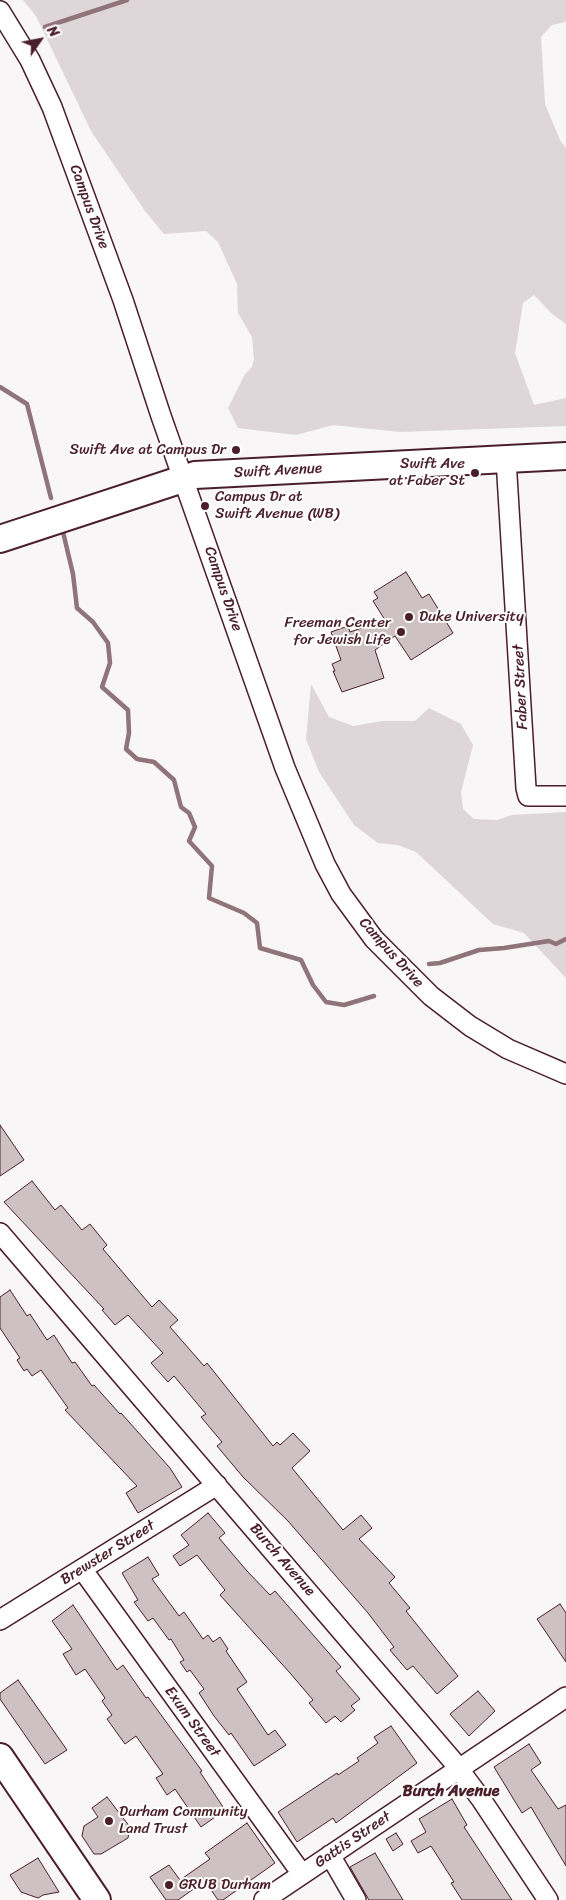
<!DOCTYPE html>
<html>
<head>
<meta charset="utf-8">
<style>
	body { margin:0 }
	#map { position:relative; width:566px; height:1900px; overflow:hidden; background:#f8f6f7; font-family:Sriracha,sans-serif }
	canvas { display:block }
	.north { position:absolute; left:15px; top:15px; width:50px; height:50px; -webkit-text-stroke:4px #fff; paint-order:stroke; rotate:57deg; font-size:14px; font-weight:700; line-height:20px; text-align:center; color:#4a1f2b }
	.north::after { content:''; display:block; margin:auto; width:18px; height:22px; background:#4a1f2b; clip-path:polygon(50% 0,100% 100%,50% 72%,0 100%) }
</style>
</head>
<body>
<div id="map">
<canvas width="566" height="1900"></canvas>
<div class="north">N</div>
</div>
<script>
const ctx = document.querySelector('canvas').getContext('2d');
ctx.lineJoin = 'round';
function fillPath(path, color) {
  ctx.fillStyle = color;
  ctx.fill(path, 'evenodd');
}
function shape(rows) {
  const path = new Path2D();
  for (const r of rows) {
    path.moveTo(r[0], r[1]);
    for (let i = 2; i < r.length; i += 2) path.lineTo(r[i], r[i + 1]);
  }
  return path;
}
function strokePath(path, color, width, dash) {
  ctx.strokeStyle = color;
  ctx.lineWidth = width;
  ctx.lineCap = dash ? 'butt' : 'round';
  ctx.setLineDash(dash || []);
  ctx.stroke(path);
}
function label(font, color, halo, rows, align = 'center') {
  ctx.font = font + ' Sriracha,sans-serif';
  ctx.lineWidth = 4;
  ctx.setLineDash([]);
  ctx.textBaseline = 'middle';
  ctx.strokeStyle = halo;
  ctx.fillStyle = color;
  for (const [text, x, y, turn = 0] of rows) {
    ctx.save();
    ctx.translate(x, y);
    ctx.rotate((+turn || 0) * Math.PI / 180);
    ctx.textAlign = isNaN(turn) ? turn : align;
    if (halo) ctx.strokeText(text, 0, 0);
    ctx.fillText(text, 0, 0);
    ctx.restore();
  }
}
const green = shape([
	[23,0,566,0,566,22,552,25,541,37,545,104,560,140,566,148,566,324,551,313,534,295,523,303,515,353,534,405,566,398,566,426,400,432,333,425,296,435,238,428,228,408,245,374,252,367,254,359,252,337,238,313,237,284,218,242,206,231,164,234,145,211,91,131,36,16],
	[311,684,329,717,353,726,382,721,415,721,429,708,461,724,473,745,461,792,463,809,474,819,497,820,512,815,566,812,566,978,524,933,493,924,416,852,398,845,378,843,354,825,319,772,306,739]
]);
const stream = shape([
	[45,27,127,0],
	[0,387,27,404,51,498],
	[63,532,73,574,77,608,93,622,108,643,110,663,102,687,128,710,129,733,126,749,137,759,154,762,174,780,181,807,189,813,195,827,189,841,212,866,209,898,244,913,257,923,260,948,301,960,313,985,326,1002,344,1005,374,996],
	[429,964,440,963,479,950,504,948,549,941,556,944,566,939]
]);
const building = shape([
	[406,572,422,598,429,594,453,633,411,660,395,636,375,650,384,678,342,692,333,671,335,671,332,664,341,660,331,632,348,626,350,632,385,620,373,601,378,598,374,592,406,572],
	[0,1125,24,1160,0,1176,0,1125],
	[32,1181,55,1210,61,1205,82,1230,90,1224,107,1245,103,1249,152,1307,159,1300,178,1320,170,1327,204,1366,207,1363,273,1446,277,1442,280,1445,293,1433,310,1451,292,1468,343,1530,361,1515,372,1528,359,1539,395,1577,389,1583,410,1608,406,1611,458,1676,437,1694,413,1666,407,1670,390,1650,394,1647,368,1613,288,1521,243,1477,217,1446,222,1442,201,1417,206,1414,174,1376,168,1382,151,1363,163,1353,128,1315,115,1325,102,1310,104,1309,4,1202,32,1181],
	[10,1290,27,1316,30,1314,47,1340,54,1335,72,1363,75,1362,92,1386,94,1385,120,1414,121,1413,170,1468,182,1487,138,1513,126,1493,137,1486,65,1410,68,1408,41,1370,32,1376,27,1369,24,1371,17,1360,20,1358,0,1328,0,1297,10,1290],
	[208,1513,225,1533,219,1538,247,1571,270,1595,275,1591,341,1667,336,1671,360,1699,351,1706,355,1710,341,1722,335,1716,326,1723,309,1703,313,1700,290,1673,220,1595,225,1590,197,1555,180,1566,173,1556,189,1545,181,1535,208,1513],
	[148,1557,159,1575,152,1579,179,1616,184,1612,203,1639,208,1635,213,1642,220,1637,228,1649,226,1651,247,1682,237,1689,268,1735,275,1730,286,1745,254,1766,231,1733,229,1735,214,1716,199,1693,204,1689,190,1670,187,1672,180,1662,184,1660,171,1639,169,1640,153,1618,148,1621,134,1602,138,1600,122,1573,148,1557],
	[560,1604,566,1613,566,1662,537,1619,560,1604],
	[73,1605,117,1670,123,1665,146,1698,148,1697,202,1771,200,1772,225,1810,201,1827,175,1789,167,1795,156,1778,163,1774,136,1736,125,1744,107,1719,112,1715,102,1701,105,1698,85,1669,76,1675,63,1654,72,1649,52,1621,73,1605],
	[18,1680,67,1750,45,1764,0,1699,0,1693,18,1680],
	[478,1691,495,1711,469,1736,450,1714,478,1691],
	[391,1726,417,1763,336,1823,333,1818,297,1842,278,1812,337,1773,338,1775,359,1761,357,1758,378,1743,374,1737,391,1726],
	[529,1744,541,1763,531,1770,558,1809,566,1805,566,1866,531,1807,522,1813,494,1767,529,1744],
	[107,1797,130,1827,128,1838,101,1854,94,1854,82,1836,84,1826,98,1817,92,1808,107,1797],
	[452,1799,467,1825,464,1827,512,1900,462,1900,451,1883,454,1882,431,1846,418,1853,411,1841,426,1832,419,1819,452,1799],
	[247,1823,275,1863,223,1900,218,1900,205,1881,178,1900,166,1900,150,1877,169,1865,180,1880,210,1859,205,1853,247,1823],
	[396,1833,403,1844,393,1851,386,1839,396,1833],
	[375,1853,403,1900,369,1900,350,1867,375,1853],
	[38,1858,59,1892,43,1895,38,1898,21,1892,10,1875,38,1858]
]);
const street = shape([
	[0,11,30,60,52,107,123,300,161,416,285,768,325,864,341,894,374,939,431,996,470,1026,508,1049,566,1074],
	[506,459,526,788,528,796,566,796],
	[0,1233,452,1760,481,1799,548,1900],
	[82,1569,302,1874],
	[0,1620,217,1485],
	[330,1855,356,1900],
	[264,1900,566,1697]
]);
const secondary = shape([
	[0,539,195,475,566,456],
	[0,1757,97,1900]
]);
const markers = [
	[236,450,5,"#4a1f2b"],
	[475,473,5,"#4a1f2b"],
	[205,506,5,"#4a1f2b"],
	[409,617,5,"#4a1f2b"],
	[401,632,5,"#4a1f2b"],
	[109,1821,5,"#4a1f2b"],
	[169,1885,5,"#4a1f2b"]
];
const streetNames = [
	["Campus Drive",89,207,70],
	["Swift Avenue",278,471,-3],
	["Campus Drive",223,589,71],
	["Faber Street",521,687,-93],
	["Campus Drive",391,953,48],
	["Brewster Street",108,1553,-32],
	["Burch Avenue",282,1560,49],
	["Exum Street",192,1722,54],
	["Gattis Street",353,1840,-34]
];
const poiNames = [
	["Swift Ave at Campus Dr",226,450,"right"],
	["Swift Ave",465,464,"right"],
	["at Faber St",465,481,"right"],
	["Campus Dr at",215,497],
	["Swift Avenue (WB)",215,514],
	["Duke University",419,617],
	["Freeman Center",391,623,"right"],
	["for Jewish Life",391,640,"right"],
	["Durham Community",119,1812],
	["Land Trust",119,1829],
	["GRUB Durham",179,1885]
];
const neighbourhoodNames = [
	["Burch Avenue",451,1792]
];
fillPath(green, '#ded6d9');
strokePath(stream, '#8f747b', 4.5);
fillPath(building, '#cdc1c4');
strokePath(building, '#4a1f2b', 1);
strokePath(street, '#4a1f2b', 22);
strokePath(secondary, '#4a1f2b', 30);
strokePath(street, '#fff', 19);
strokePath(secondary, '#fff', 26);
for (const [x, y, r, color] of markers) {
  const dot = new Path2D();
  dot.arc(x, y, r, 0, 2 * Math.PI);
  ctx.fillStyle = color;
  ctx.fill(dot);
  strokePath(dot, '#fff', 2);
}
label('15px', '#4a1f2b', '#fff', streetNames);
label('15px', '#4a1f2b', '#fff', poiNames, 'left');
label('bold 16px', '#4a1f2b', '#fff', neighbourhoodNames);
</script>
</body>
</html>
